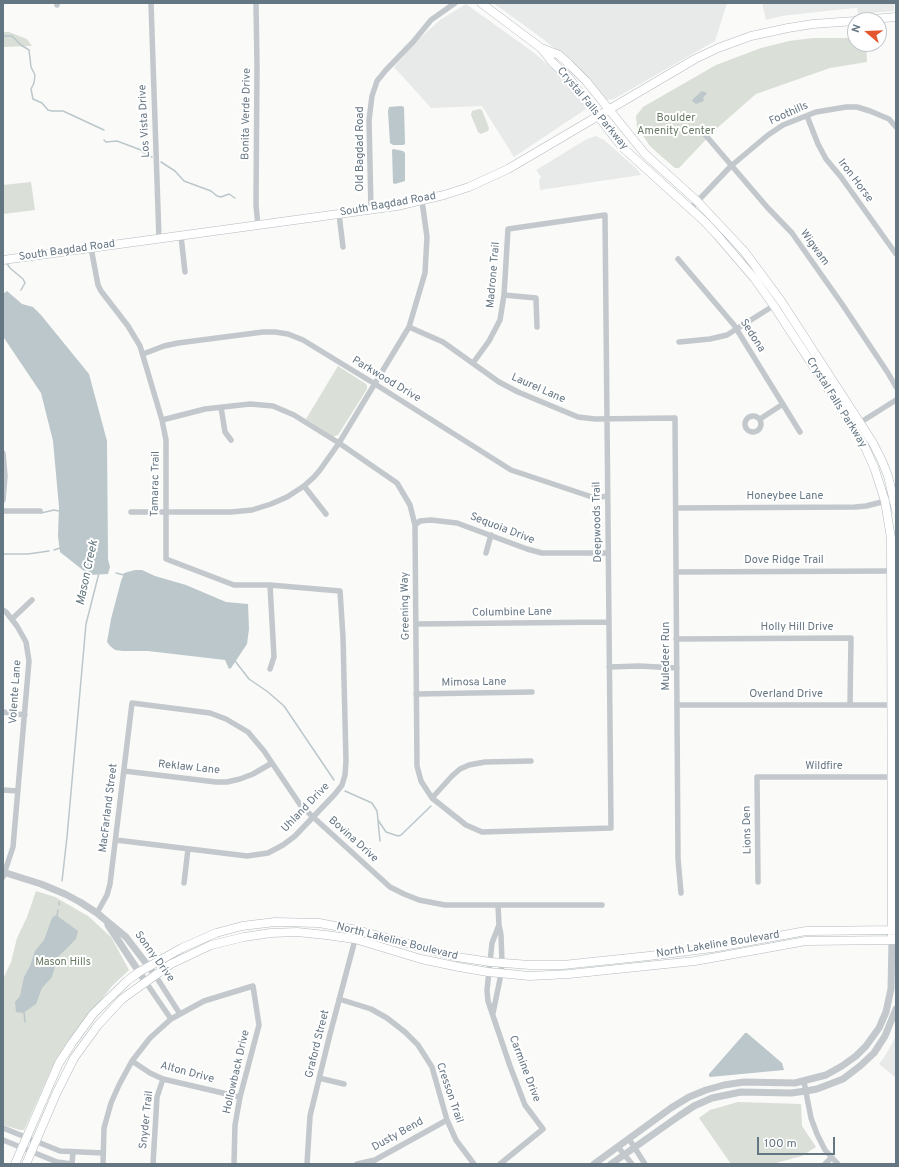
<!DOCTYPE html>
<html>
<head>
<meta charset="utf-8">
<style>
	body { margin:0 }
	#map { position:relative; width:899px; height:1167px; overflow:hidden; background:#fafaf8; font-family:Overpass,sans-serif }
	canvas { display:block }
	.frame { position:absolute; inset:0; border:4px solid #657683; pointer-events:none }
	.north { position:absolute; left:847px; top:12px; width:40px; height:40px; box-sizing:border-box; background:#fff; border:1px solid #c1c8cd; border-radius:50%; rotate:289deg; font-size:11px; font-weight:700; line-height:16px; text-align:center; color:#657683 }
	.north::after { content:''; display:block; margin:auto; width:14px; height:18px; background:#e4572e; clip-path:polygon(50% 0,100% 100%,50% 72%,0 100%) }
	.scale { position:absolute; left:757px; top:1137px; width:78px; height:18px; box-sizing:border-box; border:2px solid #657683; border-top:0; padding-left:5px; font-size:12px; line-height:14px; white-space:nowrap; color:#657683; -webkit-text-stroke:3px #fff; paint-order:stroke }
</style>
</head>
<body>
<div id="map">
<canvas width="899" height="1167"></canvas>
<div class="frame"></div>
<div class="north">N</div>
<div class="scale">100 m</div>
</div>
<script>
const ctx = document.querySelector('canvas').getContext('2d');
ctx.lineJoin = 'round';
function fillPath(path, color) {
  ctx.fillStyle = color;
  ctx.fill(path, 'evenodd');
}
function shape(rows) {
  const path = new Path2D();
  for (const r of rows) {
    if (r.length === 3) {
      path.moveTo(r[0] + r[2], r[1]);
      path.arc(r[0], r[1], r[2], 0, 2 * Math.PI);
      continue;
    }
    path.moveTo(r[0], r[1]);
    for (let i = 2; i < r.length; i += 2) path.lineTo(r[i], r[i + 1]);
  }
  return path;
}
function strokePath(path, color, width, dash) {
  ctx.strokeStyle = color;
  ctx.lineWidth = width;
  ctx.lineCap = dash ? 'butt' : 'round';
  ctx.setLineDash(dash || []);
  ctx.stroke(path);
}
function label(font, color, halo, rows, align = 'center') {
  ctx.font = font + ' Overpass,sans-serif';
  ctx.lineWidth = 4;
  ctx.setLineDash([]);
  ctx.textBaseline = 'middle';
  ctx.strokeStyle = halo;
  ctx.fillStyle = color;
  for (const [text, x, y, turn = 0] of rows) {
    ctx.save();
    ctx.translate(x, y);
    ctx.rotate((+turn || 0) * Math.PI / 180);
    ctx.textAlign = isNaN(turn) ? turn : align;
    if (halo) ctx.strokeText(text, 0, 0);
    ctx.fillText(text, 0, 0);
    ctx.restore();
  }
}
const built = shape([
	[493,3,727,3,715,41,614,99,607,100,589,79,568,59,539,36],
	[762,3,894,3,894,11,858,14,857,8,835,10,781,16,766,20],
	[466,4,533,52,570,83,586,109,514,157,482,106,431,108,394,67,418,40,440,20],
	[596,136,604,140,611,146,638,170,641,175,540,190,539,180,541,177,536,170,587,139],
	[896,1036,896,1078,879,1064,885,1056]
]);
const green = shape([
	[3,32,9,32,27,39,32,46,3,47],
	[813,38,855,38,855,44,866,44,867,62,830,68,756,94,716,129,679,168,675,168,661,156,650,146,637,127,636,116,643,107,716,65,761,48,789,41],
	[479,109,482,110,489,128,488,131,481,134,478,132,471,115,472,111],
	[31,182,35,210,3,214,3,185],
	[338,366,366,384,367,386,367,389,338,435,335,436,332,436,306,419],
	[36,891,55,897,88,916,111,937,129,970,112,986,56,1059,24,1130,20,1130,3,1125,3,979,11,962,17,938,27,917],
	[738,1102,801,1104,802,1126,816,1147,802,1156,772,1164,731,1164,699,1118,710,1110]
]);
const water = shape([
	[702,91,707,93,703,98,704,101,696,104,692,101,693,99],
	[401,106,404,107,405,144,403,145,393,145,390,143,388,111,389,107],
	[393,149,403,151,405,153,405,181,395,184,393,183,392,150],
	[7,291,22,304,33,307,41,315,89,374,107,441,108,559,110,567,108,574,89,575,60,552,58,536,59,507,53,441,41,393,4,338,3,334,3,294],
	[135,570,142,570,155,576,186,585,226,602,248,604,249,629,247,644,231,668,229,669,225,660,148,651,123,651,115,650,110,646,107,642,111,619,121,581,124,573],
	[56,915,78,931,76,939,57,958,52,977,42,988,36,1004,23,1013,16,1012,15,1002,20,996,24,977,30,966,35,951,44,940,52,918],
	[745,1033,747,1033,782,1063,784,1070,710,1077,709,1076,709,1074]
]);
const stream = shape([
	[3,36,12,36,21,45,29,50,31,67,35,75,34,83,31,89,33,99,42,103,48,110,52,111,63,111,104,130],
	[104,140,106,142,117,141,141,150,145,154,152,157],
	[161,162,175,171,184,181,211,191,217,196,221,197,229,194,235,198],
	[6,262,10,268,23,279,25,283,21,290],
	[41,513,54,510,59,511],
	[54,550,60,548],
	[3,554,28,554,49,551],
	[116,573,124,575],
	[235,661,249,679,268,692,284,706,334,780],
	[345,791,372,803,377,811,378,820,386,832,398,836,401,835,431,806],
	[378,821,380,841],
	[62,881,67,837,86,624,99,573],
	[59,905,59,902],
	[57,916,58,910],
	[24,1012,25,1022]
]);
const minor = shape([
	[57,3,57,5],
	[151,3,159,239],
	[256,3,257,66,256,205,258,226],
	[807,116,818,144,826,159,841,177,896,254],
	[702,131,767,207,792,233,842,304,888,373,896,387],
	[691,208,731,166,768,135,783,125,816,112,846,107,857,107,870,111,889,119,896,127],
	[371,210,369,120,372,96,377,81,386,70,413,42,431,20,455,3],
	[339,214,343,247],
	[181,236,185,272],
	[91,248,98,285,101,291,128,326,140,346,162,420,166,440,166,559,234,585,270,585,340,591,343,637,346,761,345,775,342,785,335,794,295,836,283,845,268,853,247,856,116,840],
	[678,259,734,325,800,432],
	[504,295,536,298,537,327],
	[409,327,443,342,499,382,518,392,578,417,595,419,675,418,678,859,681,893],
	[679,342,710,339,727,335,781,301],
	[143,354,164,346,178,343,263,332,275,332,288,334,303,340,375,384,511,470,595,498,607,496],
	[221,407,225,432,231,440],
	[753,424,8],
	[760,419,783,404],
	[162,420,205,409,250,404,273,406,294,415,339,443,397,483,410,505,415,525,417,766,421,781,432,798,466,825,482,832,611,828,605,215,508,229,504,295,500,320,489,341,473,363],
	[861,422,896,400],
	[3,453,5,476,3,500],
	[304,486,326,514],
	[676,508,855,507,866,506,894,499],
	[3,511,40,511],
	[131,512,231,512,252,510,271,504,287,497,304,486,314,477,320,470,339,443,409,327,425,273,427,237,422,201],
	[415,525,420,521,431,520,457,523,527,549,542,553,608,553],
	[486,553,491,535],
	[676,572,892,571],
	[3,610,6,612,17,626,26,642,29,661,13,847,3,877],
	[12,619,32,600],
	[416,624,609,622],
	[676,639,851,638,850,705],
	[609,667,639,666,677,668],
	[270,669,274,657,270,585],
	[416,694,532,692],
	[677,705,896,705],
	[3,712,25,715],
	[124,771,216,782,227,782,240,779,253,774,272,763],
	[3,790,18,791],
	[432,798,452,776,460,769,469,765,485,762,531,761],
	[758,882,757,777,892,777],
	[184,883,188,849],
	[97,913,107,895,110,884,132,703,210,713,226,719,248,732,264,751,301,806,390,887,404,894,419,900,445,905,602,905],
	[499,925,492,943,487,990,488,1001,510,1066,525,1105,543,1129,500,1164],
	[155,975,180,1014],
	[145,981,171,1019],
	[339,999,371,1009,387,1018,405,1032,418,1045,432,1067,447,1120,456,1140,474,1164],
	[493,1013,501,974,502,963,501,935,499,925,498,905],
	[132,1061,150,1073,163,1079,240,1097],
	[319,1078,344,1084],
	[804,1082,811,1118,817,1134,825,1150,838,1164],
	[3,1128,60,1151,103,1153],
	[629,1139,645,1164],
	[3,1140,57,1162,72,1164],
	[618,1147,632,1164],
	[72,1164,73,1152],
	[103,1164,104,1128,111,1103,119,1085,132,1061,150,1038,171,1019,204,1001,253,986,259,1025,240,1097,235,1125,234,1164],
	[153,1164,157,1097,163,1079],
	[307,1164,310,1116,329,1038,356,936],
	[357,1164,375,1160,447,1120],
	[825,1164,831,1158]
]);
const tertiary = shape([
	[3,872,41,884,65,894,80,902,97,913,126,937,155,975],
	[108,925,145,981],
	[594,1164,671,1108,689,1097,706,1090,724,1085,744,1082,795,1083,826,1075,842,1066,856,1056,866,1046,879,1028,886,1012,891,989,892,940],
	[611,1164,679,1116,694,1106,712,1098,741,1092,791,1093,806,1091,817,1089,843,1079,860,1066,874,1053,885,1036,896,1009]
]);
const secondary = shape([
	[481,3,541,48,559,55,569,64,586,81,645,154,697,201,744,251,781,301,873,443,882,461,888,476,896,510],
	[861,20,896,17],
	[541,48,553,63,568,77,622,147,704,221,718,236,754,278,774,306,851,424,863,443,874,467,885,501,891,538,892,940],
	[3,260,397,206,444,195,469,187,508,169,695,59,718,48,751,36,788,28,813,24,855,21],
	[15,1164,59,1063,72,1043,93,1014,127,981,139,972,182,948,216,933,242,926,275,922,319,923,357,930,457,957,490,962,530,965,563,965,649,956,712,948,806,931,896,930],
	[26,1164,57,1092,74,1058,98,1025,122,999,171,964,211,945,244,937,271,933,297,932,326,935,355,939,421,959,459,967,488,972,530,976,569,974,695,961,806,941,896,940]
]);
const streetNames = [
	["Crystal Falls Parkway",592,109,50],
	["Bonita Verde Drive",247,114,-89],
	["Foothills",789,114,-24],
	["Los Vista Drive",145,121,-93],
	["Old Bagdad Road",361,149,-90],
	["Iron Horse",855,181,53],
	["South Bagdad Road",388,205,-10],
	["Wigwam",814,248,54],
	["South Bagdad Road",67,251,-8],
	["Madrone Trail",494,275,-85],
	["Sedona",752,336,57],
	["Parkwood Drive",386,380,31],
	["Laurel Lane",538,389,24],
	["Crystal Falls Parkway",836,403,58],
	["Tamarac Trail",156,484,-89],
	["Honeybee Lane",785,497],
	["Deepwoods Trail",598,522,-91],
	["Sequoia Drive",502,529,21],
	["Dove Ridge Trail",784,561],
	["Greening Way",406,606,-91],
	["Columbine Lane",512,613,-1],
	["Holly Hill Drive",797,628],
	["Muledeer Run",667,656,-90],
	["Mimosa Lane",474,683,-1],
	["Volente Lane",16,692,-86],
	["Overland Drive",786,695],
	["Wildfire",824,767],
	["Reklaw Lane",189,768,6],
	["MacFarland Street",109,808,-83],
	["Uhland Drive",306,808,-46],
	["Lions Den",748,830,-91],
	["Bovina Drive",353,840,42],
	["North Lakeline Boulevard",397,942,14],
	["North Lakeline Boulevard",718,945,-9],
	["Sonny Drive",154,957,54],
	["Graford Street",318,1044,-76],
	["Carmine Drive",524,1069,69],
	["Hollowback Drive",237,1072,-77],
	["Alton Drive",187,1073,15],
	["Cresson Trail",449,1093,71],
	["Snyder Trail",147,1120,-84],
	["Dusty Bend",398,1135,-29]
];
const parkNames = [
	["Boulder",676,119],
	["Amenity Center",676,132],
	["Mason Hills",63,963]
];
const waterNames = [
	["Mason Creek",88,573,-78]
];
fillPath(built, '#e8e9e9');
fillPath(green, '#dadfd7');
fillPath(water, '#bbc7cb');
strokePath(stream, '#bbc7cb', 1.5);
strokePath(secondary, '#b3babf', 9);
strokePath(minor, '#c3c8cc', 5.5);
strokePath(tertiary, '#c3c8cc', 7);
strokePath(secondary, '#fff', 8);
label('11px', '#657683', '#fff', streetNames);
label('11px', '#687a64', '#fff', parkNames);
label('italic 12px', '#60757c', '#fff', waterNames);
</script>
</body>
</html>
